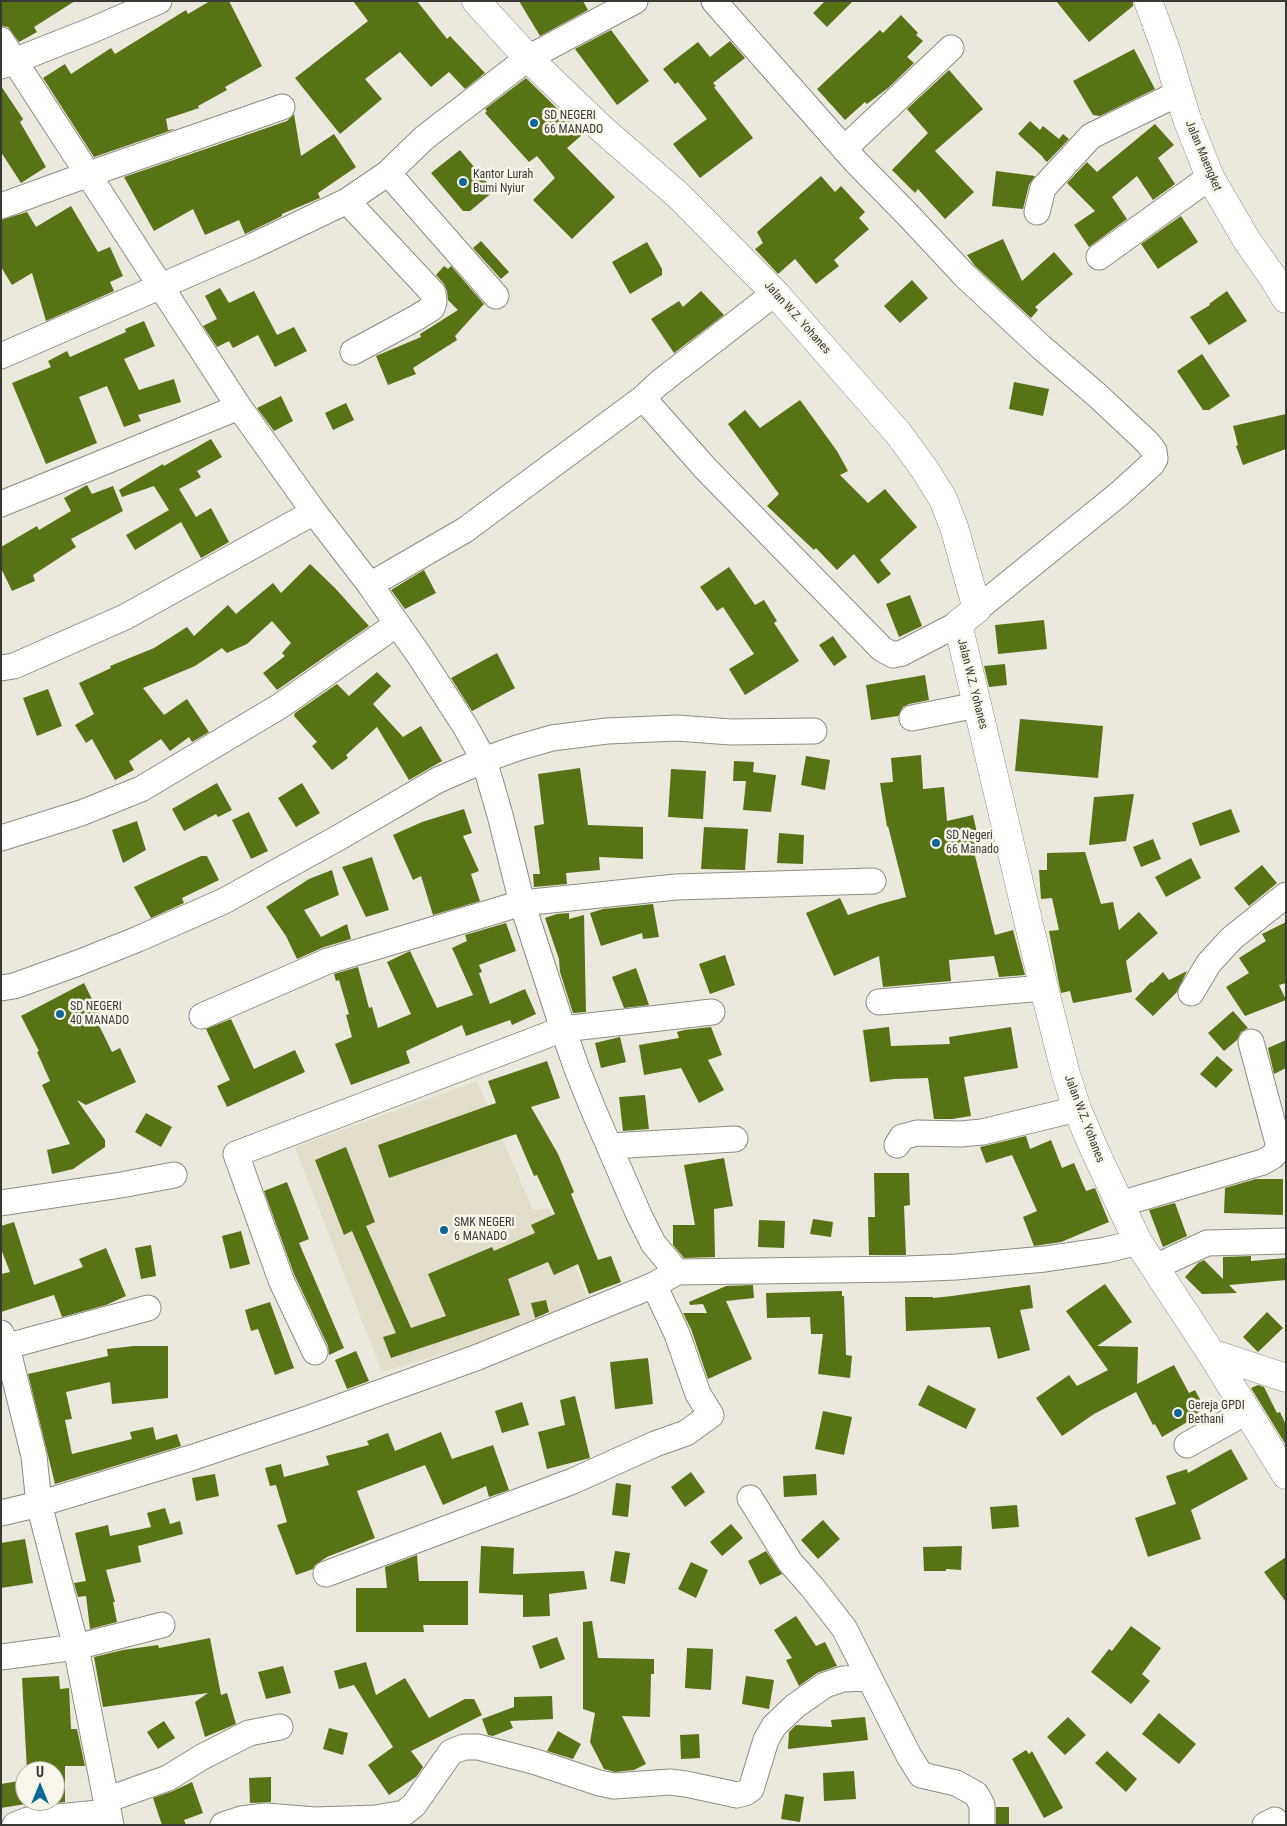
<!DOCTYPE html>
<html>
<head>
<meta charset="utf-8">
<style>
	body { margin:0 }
	#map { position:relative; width:1287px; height:1826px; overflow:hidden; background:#ebe8dd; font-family:"Roboto Condensed",sans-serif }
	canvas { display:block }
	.frame { position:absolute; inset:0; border:2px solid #393833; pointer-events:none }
	.north { position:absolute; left:15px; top:1761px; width:50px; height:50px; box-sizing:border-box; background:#f8f6ea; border:1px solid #acaaa1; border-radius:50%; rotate:0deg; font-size:14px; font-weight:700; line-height:20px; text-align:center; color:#393833 }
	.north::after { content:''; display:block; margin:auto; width:18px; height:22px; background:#0c6797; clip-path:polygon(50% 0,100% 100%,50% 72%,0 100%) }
</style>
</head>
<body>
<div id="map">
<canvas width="1287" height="1826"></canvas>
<div class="frame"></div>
<div class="north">U</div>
</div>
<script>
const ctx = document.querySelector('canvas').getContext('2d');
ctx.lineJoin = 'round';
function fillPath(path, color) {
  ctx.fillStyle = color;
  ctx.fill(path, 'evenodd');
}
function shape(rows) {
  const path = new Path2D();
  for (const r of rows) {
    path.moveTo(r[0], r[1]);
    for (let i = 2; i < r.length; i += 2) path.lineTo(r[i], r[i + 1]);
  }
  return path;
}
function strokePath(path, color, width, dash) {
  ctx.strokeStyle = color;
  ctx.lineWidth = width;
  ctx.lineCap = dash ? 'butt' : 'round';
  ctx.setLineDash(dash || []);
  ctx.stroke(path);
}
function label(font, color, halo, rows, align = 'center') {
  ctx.font = font + ' "Roboto Condensed",sans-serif';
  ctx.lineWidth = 5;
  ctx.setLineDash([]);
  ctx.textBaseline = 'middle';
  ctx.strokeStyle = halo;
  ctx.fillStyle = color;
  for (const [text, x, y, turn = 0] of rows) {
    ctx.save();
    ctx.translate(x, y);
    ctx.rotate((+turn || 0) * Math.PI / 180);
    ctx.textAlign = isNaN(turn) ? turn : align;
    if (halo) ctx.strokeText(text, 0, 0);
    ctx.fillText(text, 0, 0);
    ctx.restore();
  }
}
const built = shape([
	[477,1081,533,1210,549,1208,573,1260,595,1318,515,1332,382,1372,295,1147],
	[483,1108,495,1142,389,1178,378,1144],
	[346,1147,375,1222,344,1234,315,1160],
	[548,1218,554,1275,531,1225],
	[522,1239,535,1267,513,1277,500,1248],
	[374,1244,406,1316,392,1322,360,1250],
	[492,1247,506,1277,429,1274],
	[513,1294,520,1315,391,1358,384,1337],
	[546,1300,552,1323,537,1327,531,1303]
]);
const building = shape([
	[1,1,75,1,34,27,37,32,19,42,8,27,1,26],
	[210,1,229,1,262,66,225,87,227,90,198,106,199,108,166,119,168,130,175,129,94,157,43,78,65,64,71,74,111,48,115,54,186,10,188,14],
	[353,1,417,1,447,39,450,36,485,73,465,89,449,72,431,87,400,52,365,79,382,99,340,134,295,78,368,21],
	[519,1,583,1,588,10,540,36],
	[825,1,853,1,827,27,813,13],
	[1056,1,1133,1,1133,6,1089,42],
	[901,15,918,33,916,35,923,41,907,57,914,63,888,88,867,104,865,102,845,120,817,89,880,30,883,33],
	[611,30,649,81,617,105,575,49],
	[730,41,745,58,713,83,716,86,714,87,753,138,700,178,673,144,707,119,678,82,675,84,663,69,698,42,710,57],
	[1134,49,1155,89,1100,116,1093,115,1073,81],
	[949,70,983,109,935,151,974,192,945,219,918,189,915,193,892,170,928,133,907,109],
	[526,78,583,134,567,148,615,197,572,239,533,200,555,178,537,156,529,162,485,113,487,111,485,109],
	[1,86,23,119,20,122,46,167,21,183,1,152],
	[294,114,301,156,334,134,356,167,318,193,320,198,282,214,282,216,245,234,239,220,205,235,193,209,154,231,124,177,287,121],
	[1030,121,1040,130,1043,126,1059,139,1063,134,1069,139,1047,162,1043,158,1043,157,1018,134],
	[1155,124,1174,145,1158,158,1175,184,1153,200,1137,176,1112,197,1127,219,1089,247,1074,225,1095,211,1067,183,1087,162,1097,172],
	[460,150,494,191,470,211,463,211,431,173],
	[996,171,1035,176,1029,185,1023,209,992,206],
	[821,176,835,192,841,186,865,212,859,218,869,229,834,260,839,266,816,284,795,259,778,274,755,249,763,243,757,232],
	[71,206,98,252,110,247,123,276,110,282,114,291,46,321,32,273,12,285,1,267,1,220,27,212,36,227],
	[1181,216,1198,242,1158,269,1141,244],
	[1003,239,1022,281,1054,252,1073,274,1035,307,1038,310,1031,318,975,266,967,255],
	[481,241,509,272,501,279,473,248],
	[647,242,662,269,662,275,630,294,612,262],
	[444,266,448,269,451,266,484,304,455,336,457,340,413,368,416,374,388,385,376,356,421,337,420,334,458,310,448,300,447,291,444,284,436,275],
	[912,280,928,298,900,323,884,306],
	[220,288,229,303,254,291,277,335,294,327,307,351,275,367,258,335,233,348,229,341,217,347,203,326,217,319,205,296],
	[701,291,724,315,674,353,651,319,679,301,683,307],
	[1227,291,1247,321,1209,345,1190,317,1210,305,1209,304],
	[144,321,155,346,124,359,139,390,174,379,181,402,138,415,141,421,124,427,107,386,79,397,97,443,46,464,12,383,51,367,48,361,67,351,70,357,126,332,125,329],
	[1202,354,1230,396,1209,410,1203,410,1177,371],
	[1014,382,1049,389,1043,416,1009,409],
	[281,396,293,421,274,431,257,408],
	[800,400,837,451,848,471,840,475,868,503,885,489,917,527,880,560,891,574,878,584,854,554,837,570,816,548,814,550,767,506,779,494,728,424,745,410,760,428],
	[346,403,354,420,333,430,325,413],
	[1286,414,1286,449,1243,465,1236,446,1238,445,1233,426],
	[211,439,222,457,197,471,201,477,179,489,196,517,211,508,229,542,201,558,181,522,135,550,126,535,169,510,154,486,122,497,119,490,163,464,164,466],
	[87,485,92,494,113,486,123,511,71,539,76,547,33,575,35,581,12,591,1,568,1,547,37,526,39,530,71,511,64,498],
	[310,564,335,588,369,626,277,690,263,673,285,656,282,653,291,643,272,621,247,644,227,653,222,648,195,666,143,688,164,715,187,699,209,732,192,742,189,737,170,751,161,739,129,761,134,770,115,780,92,739,86,743,75,725,94,714,79,683,111,668,110,666,154,648,187,627,194,636,228,605,236,614,273,583,281,593],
	[729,567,755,605,764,600,777,621,774,623,799,661,745,695,729,669,754,654,723,607,717,611,700,587],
	[424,570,436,593,405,609,391,590],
	[910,595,922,626,899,637,886,604],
	[1044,620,1047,649,998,654,995,625],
	[833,636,847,657,834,666,819,645],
	[497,653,515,688,472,711,451,678],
	[1005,664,1007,685,989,687,984,666],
	[377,672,391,686,373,704,403,737,421,726,442,761,409,780,377,727,346,755,348,758,332,770,312,746,317,742,294,716,295,713,337,684,349,696],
	[925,675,929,700,909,704,903,707,898,716,871,720,866,685],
	[48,689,62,726,37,736,23,698],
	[1020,719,1103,726,1098,778,1015,771],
	[921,755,923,789,944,787,947,821,973,815,981,851,974,852,995,935,1013,930,1025,975,999,977,994,956,949,960,951,981,883,987,879,956,834,976,806,913,840,898,848,915,880,904,906,897,888,826,887,827,880,783,893,782,891,758],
	[806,756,830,760,825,790,801,785],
	[734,761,754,762,753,772,776,775,771,812,743,810,746,781,733,781],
	[580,768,588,825,643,827,643,859,599,857,600,870,566,873,567,884,534,887,533,874,540,874,534,826,544,824,538,774],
	[671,769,706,771,703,819,668,817],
	[217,783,232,810,218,817,216,814,184,831,172,809],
	[302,783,320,813,296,827,278,798],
	[1134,794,1126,841,1089,845,1094,797],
	[464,809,472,833,463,836,479,871,471,874,480,901,433,915,421,876,413,880,393,835,422,822],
	[1231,809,1240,832,1200,846,1192,823],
	[249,812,268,851,251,859,232,820],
	[137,821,146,850,123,863,112,830],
	[704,827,748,829,745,870,701,869],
	[779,833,804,835,803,864,777,863],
	[1153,839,1161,859,1141,867,1133,847],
	[1085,852,1101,904,1113,902,1119,930,1139,912,1158,933,1126,961,1132,992,1073,1003,1070,991,1061,993,1059,984,1049,931,1059,930,1052,898,1041,899,1039,870,1047,870,1047,853],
	[201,856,207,856,219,880,182,898,184,903,151,918,134,887],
	[372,857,389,910,366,917,342,867],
	[1191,858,1201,878,1166,897,1155,877],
	[1262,865,1277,883,1249,906,1234,888],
	[332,870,339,895,304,910,321,937,347,924,351,939,324,947,297,959,286,936,266,907,309,879],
	[653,904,659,937,643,939,642,933,601,946,590,913,603,909],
	[569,913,569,919,584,915,586,1012,573,1013,560,972,559,959,545,918,557,914],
	[1286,922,1286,983,1279,985,1286,1000,1245,1016,1226,987,1249,973,1239,958,1266,941,1262,934],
	[506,923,516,951,479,965,482,972,479,973,490,1004,525,989,536,1014,512,1025,510,1020,466,1036,462,1025,406,1051,410,1063,351,1085,335,1044,352,1037,346,1015,349,1014,339,980,336,981,334,974,358,967,369,1008,372,1007,378,1028,411,1014,387,962,410,951,437,1008,473,995,452,948,467,941,465,935],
	[725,955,735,985,710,994,699,964],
	[636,968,649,1005,624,1008,612,977],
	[1187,971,1177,992,1153,1016,1135,999,1151,982,1152,983,1163,972,1169,980],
	[84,983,99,1013,94,1015,112,1052,120,1048,136,1082,86,1105,77,1100,105,1140,105,1147,73,1169,52,1174,47,1150,70,1144,42,1085,50,1081,37,1052,39,1051,21,1016],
	[1233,1011,1248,1028,1241,1032,1237,1040,1224,1051,1208,1033],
	[231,1019,254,1069,295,1050,305,1072,227,1107,217,1086,230,1080,206,1029],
	[711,1027,722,1055,708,1060,724,1090,699,1103,681,1068,644,1075,639,1045,679,1038,677,1032,684,1030],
	[889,1027,891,1046,950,1044,949,1037,1011,1027,1018,1068,964,1077,971,1116,952,1119,934,1119,928,1078,894,1079,870,1082,863,1030],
	[620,1037,626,1062,601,1068,595,1043],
	[1286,1040,1286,1068,1274,1074,1268,1048],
	[1217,1056,1233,1070,1216,1088,1200,1074],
	[547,1061,560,1098,531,1107,558,1154,574,1192,571,1194,598,1260,611,1256,621,1282,589,1294,578,1264,554,1275,548,1262,508,1279,520,1315,391,1358,383,1337,396,1333,352,1231,344,1235,315,1160,346,1147,375,1222,366,1226,411,1328,446,1316,428,1274,492,1247,494,1251,535,1233,531,1225,555,1214,537,1175,534,1176,516,1134,389,1178,378,1145,496,1103,488,1081],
	[645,1095,649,1129,623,1131,619,1097],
	[146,1113,172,1127,161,1147,135,1132],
	[1026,1136,1030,1149,1051,1140,1062,1168,1074,1163,1086,1191,1095,1188,1109,1222,1061,1242,1034,1246,1023,1217,1037,1211,1012,1155,986,1163,980,1147],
	[724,1158,733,1206,714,1209,715,1257,684,1258,673,1245,673,1225,695,1225,684,1165],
	[874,1173,909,1173,910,1205,904,1206,906,1255,869,1255,868,1217,875,1217],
	[1256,1179,1283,1179,1283,1215,1224,1213,1225,1188],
	[287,1182,309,1239,299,1243,344,1348,329,1355,328,1346,294,1274,264,1191],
	[1175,1203,1187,1236,1163,1247,1149,1210],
	[813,1219,833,1222,831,1237,810,1234],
	[759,1220,785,1221,784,1248,758,1247],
	[14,1222,34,1285,83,1267,79,1259,106,1248,126,1296,106,1305,62,1317,54,1295,1,1312,1,1274,10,1272,1,1249,1,1226],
	[241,1231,250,1264,230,1269,222,1236],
	[151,1245,156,1276,141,1279,135,1248],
	[1251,1256,1251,1261,1286,1258,1286,1280,1229,1285,1237,1293,1202,1294,1185,1277,1198,1263,1204,1260,1223,1279,1223,1257],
	[1105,1284,1132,1322,1097,1346,1138,1347,1137,1384,1174,1365,1189,1393,1195,1390,1204,1407,1189,1421,1162,1437,1155,1424,1153,1425,1136,1392,1094,1414,1062,1436,1036,1398,1069,1375,1077,1386,1108,1370,1066,1311],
	[753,1285,754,1298,726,1301,752,1359,708,1379,691,1329,683,1313,707,1313,703,1304,690,1305,689,1302,726,1286],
	[1030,1285,1033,1308,1020,1310,1030,1350,998,1359,990,1327,906,1331,905,1297,933,1297,933,1298,952,1296],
	[842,1291,842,1296,844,1296,846,1355,852,1356,850,1378,818,1374,823,1334,811,1334,810,1317,767,1318,766,1293],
	[546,1300,549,1312,535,1318,531,1303],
	[270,1302,294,1368,275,1375,258,1329,251,1331,245,1310],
	[1267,1312,1283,1328,1258,1352,1243,1337],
	[134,1346,168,1346,168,1398,112,1404,110,1382,66,1392,72,1419,65,1420,72,1454,132,1439,130,1432,153,1427,156,1440,177,1434,181,1446,55,1484,28,1374,108,1356,107,1349],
	[356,1351,369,1381,347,1389,335,1360],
	[648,1358,653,1404,615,1409,610,1362],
	[928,1385,976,1409,966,1429,918,1405],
	[1258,1385,1264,1387,1277,1413,1280,1412,1286,1425,1286,1445,1251,1388],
	[575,1396,590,1458,547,1469,538,1432,565,1425,560,1400],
	[522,1402,529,1425,502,1433,495,1411],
	[823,1411,852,1417,844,1455,815,1449],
	[441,1432,452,1459,493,1445,509,1490,489,1497,486,1486,443,1505,425,1465,357,1491,375,1538,327,1557,315,1565,313,1569,296,1575,277,1525,287,1522,276,1485,270,1486,265,1468,281,1464,284,1477,329,1465,326,1456,369,1445,367,1441,388,1433,395,1451],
	[1231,1449,1248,1479,1191,1510,1201,1539,1148,1557,1135,1518,1176,1504,1166,1476,1187,1469,1188,1473],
	[691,1472,705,1492,685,1507,671,1487],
	[215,1474,219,1496,196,1501,192,1478],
	[816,1474,817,1495,784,1497,783,1476],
	[616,1483,631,1485,628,1517,612,1515],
	[1017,1505,1019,1527,992,1529,990,1507],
	[165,1508,170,1524,180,1521,183,1534,138,1546,141,1562,106,1570,115,1602,113,1602,117,1622,90,1629,86,1596,78,1597,74,1583,86,1581,75,1533,108,1525,110,1536,151,1527,147,1513],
	[823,1520,840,1539,818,1559,801,1540],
	[731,1524,743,1538,722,1556,710,1542],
	[25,1539,33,1583,1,1588,1,1543],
	[481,1546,514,1548,513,1574,584,1571,587,1589,549,1594,550,1616,523,1617,523,1595,479,1593],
	[962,1546,961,1570,946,1569,946,1571,924,1571,923,1547],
	[615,1551,630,1553,625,1584,610,1581],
	[766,1551,782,1574,760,1585,748,1561],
	[417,1555,419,1581,468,1581,468,1625,423,1625,424,1632,356,1632,356,1588,387,1588,385,1567],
	[1286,1557,1286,1602,1264,1572],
	[691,1562,708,1570,696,1598,678,1589],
	[796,1616,816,1646,825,1642,837,1666,817,1673,799,1686,786,1660,792,1658,774,1630],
	[592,1621,598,1658,654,1659,654,1674,651,1674,650,1717,622,1716,646,1764,634,1770,615,1772,604,1769,590,1742,595,1713,583,1709,583,1622],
	[1131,1626,1161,1648,1142,1674,1150,1681,1131,1704,1091,1672,1109,1649,1112,1651],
	[557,1637,565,1659,540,1669,532,1646],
	[210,1638,221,1695,227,1693,236,1724,205,1737,195,1702,208,1693,103,1707,94,1657,123,1650,158,1645,159,1648],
	[687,1648,713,1649,711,1690,685,1688],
	[366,1662,376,1695,405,1678,429,1718,465,1699,474,1699,482,1715,411,1751,423,1767,416,1777,389,1795,368,1765,393,1747,354,1685,339,1689,334,1671],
	[283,1666,291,1693,266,1699,258,1672],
	[59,1676,60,1689,69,1688,71,1729,77,1729,85,1766,65,1766,65,1802,46,1804,46,1801,55,1801,55,1771,27,1771,22,1678],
	[746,1676,774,1680,769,1709,742,1704],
	[552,1696,553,1719,510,1721,513,1728,493,1736,488,1735,482,1719,514,1707,514,1697],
	[1159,1713,1196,1744,1179,1764,1142,1734],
	[865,1717,868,1740,788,1749,789,1732,796,1725,832,1727,831,1720],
	[1068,1717,1086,1735,1065,1755,1047,1737],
	[164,1721,175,1738,158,1749,147,1732],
	[329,1728,348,1733,343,1755,323,1749],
	[558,1731,581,1744,573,1759,547,1751],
	[699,1734,700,1758,681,1759,680,1735],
	[1026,1750,1029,1754,1032,1751,1063,1808,1044,1818,1012,1759],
	[1107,1751,1137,1779,1126,1792,1095,1763],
	[854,1771,856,1799,824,1801,823,1773],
	[271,1777,271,1802,250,1803,249,1778],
	[25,1780,25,1801,44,1801,1,1808,1,1784],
	[192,1782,203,1813,184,1820,186,1825,162,1825,153,1798,173,1791],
	[785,1794,804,1797,800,1822,781,1819],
	[996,1807,1009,1807,1009,1825,996,1825]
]);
const minor = shape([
	[714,1,856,162,908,215,965,276,1041,347,1098,396,1148,443,1154,451,1155,459,1152,464,1119,494,977,609],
	[1,40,239,407],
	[1,66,95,29,159,1],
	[844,149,951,48],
	[388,173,496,296],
	[347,201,433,293,434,302,432,308,416,318,353,352],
	[1,206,89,174,282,107],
	[1037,212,1043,188,1091,136,1179,93],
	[1099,257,1210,177],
	[1,356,253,246,347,201,388,173,424,138,528,58,635,1],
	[643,398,706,469,882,649,893,655,902,653,958,624],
	[1,504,239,407,314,512],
	[370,585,465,530,643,398,659,383,775,293],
	[1,668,14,666,125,617,314,512,370,585,419,655,465,726,484,760,500,815,522,903,563,1029,577,1069,593,1109,639,1215,653,1243,677,1272],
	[912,718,977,705],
	[1,838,81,813,141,789,280,706,397,624],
	[1,988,14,986,78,963,138,939,224,901,338,838,438,780,484,760,517,748,552,738,607,731,677,728,731,732,814,731],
	[1191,993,1209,963,1232,938,1286,895],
	[879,1002,1044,988],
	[202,1016,328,961,522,903,676,887,873,881],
	[897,1145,902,1137,917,1133,961,1134,982,1132,1077,1109],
	[609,1146,735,1139],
	[1,1203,121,1185,174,1175],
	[1120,1204,1263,1162,1273,1156,1277,1151,1278,1143,1251,1042],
	[1155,1267,1207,1243,1286,1241],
	[1,1333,7,1347,34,1456,39,1504,194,1457,310,1418,478,1357,654,1285,677,1272,906,1269,956,1267,1045,1259,1106,1250,1138,1242],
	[1,1348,148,1308],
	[315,1352,281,1280,236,1154,563,1029,712,1012],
	[1187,1445,1246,1412],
	[750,1498,790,1562,812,1587,844,1628,909,1756,921,1775,956,1783,976,1794,982,1805,982,1825],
	[1,1513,39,1504,76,1647,111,1825],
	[326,1574,573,1481,655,1444,686,1433,711,1415,698,1394,677,1334,654,1285],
	[1,1657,76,1647,162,1625],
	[106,1800,168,1778,202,1757,249,1733,280,1727],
	[15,1825,28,1820,108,1812],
	[223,1825,241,1819,266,1816,315,1820,376,1818,404,1813,414,1805,451,1752,464,1747,478,1747,536,1762,599,1783,614,1786,670,1782,686,1784,737,1795,745,1793,751,1789,766,1740,774,1726,795,1706,825,1685,843,1679,869,1678],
	[1265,1825,1275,1820]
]);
const tertiary = shape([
	[476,1,528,58,602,129,679,196,775,293,898,433,925,470,943,499,954,527,977,609,958,624,1044,988,1065,1071,1077,1109,1094,1149,1138,1242,1211,1353,1286,1475],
	[1148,1,1165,47,1187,119,1210,177,1246,239,1274,279,1286,299],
	[1211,1353,1286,1378]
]);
const markers = [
	[534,123,5,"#0c6797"],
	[463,182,5,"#0c6797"],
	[936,843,5,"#0c6797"],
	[60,1014,5,"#0c6797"],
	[444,1230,5,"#0c6797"],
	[1178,1413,5,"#0c6797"]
];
const poiNames = [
	["SD NEGERI",544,116],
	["66 MANADO",544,130],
	["Kantor Lurah",473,175],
	["Bumi Nyiur",473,189],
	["SD Negeri",946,836],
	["66 Manado",946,850],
	["SD NEGERI",70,1007],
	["40 MANADO",70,1021],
	["SMK NEGERI",454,1223],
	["6 MANADO",454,1237],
	["Gereja GPDI",1188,1406],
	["Bethani",1188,1420]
];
const streetNames = [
	["Jalan Maengket",1203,156,67],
	["Jalan W.Z. Yohanes",797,318,48],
	["Jalan W.Z. Yohanes",972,684,76],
	["Jalan W.Z. Yohanes",1084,1119,69]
];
fillPath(built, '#e2decb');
fillPath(building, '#587216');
strokePath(minor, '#8f8c82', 27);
strokePath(tertiary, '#8f8c82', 29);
strokePath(minor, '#fff', 25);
strokePath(tertiary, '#fff', 28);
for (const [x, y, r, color] of markers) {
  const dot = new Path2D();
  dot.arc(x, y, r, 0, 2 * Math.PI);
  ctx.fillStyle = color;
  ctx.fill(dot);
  strokePath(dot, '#f8f6ea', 2);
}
label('12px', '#393833', '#f8f6ea', poiNames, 'left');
label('12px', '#393833', '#f8f6ea', streetNames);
</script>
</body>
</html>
